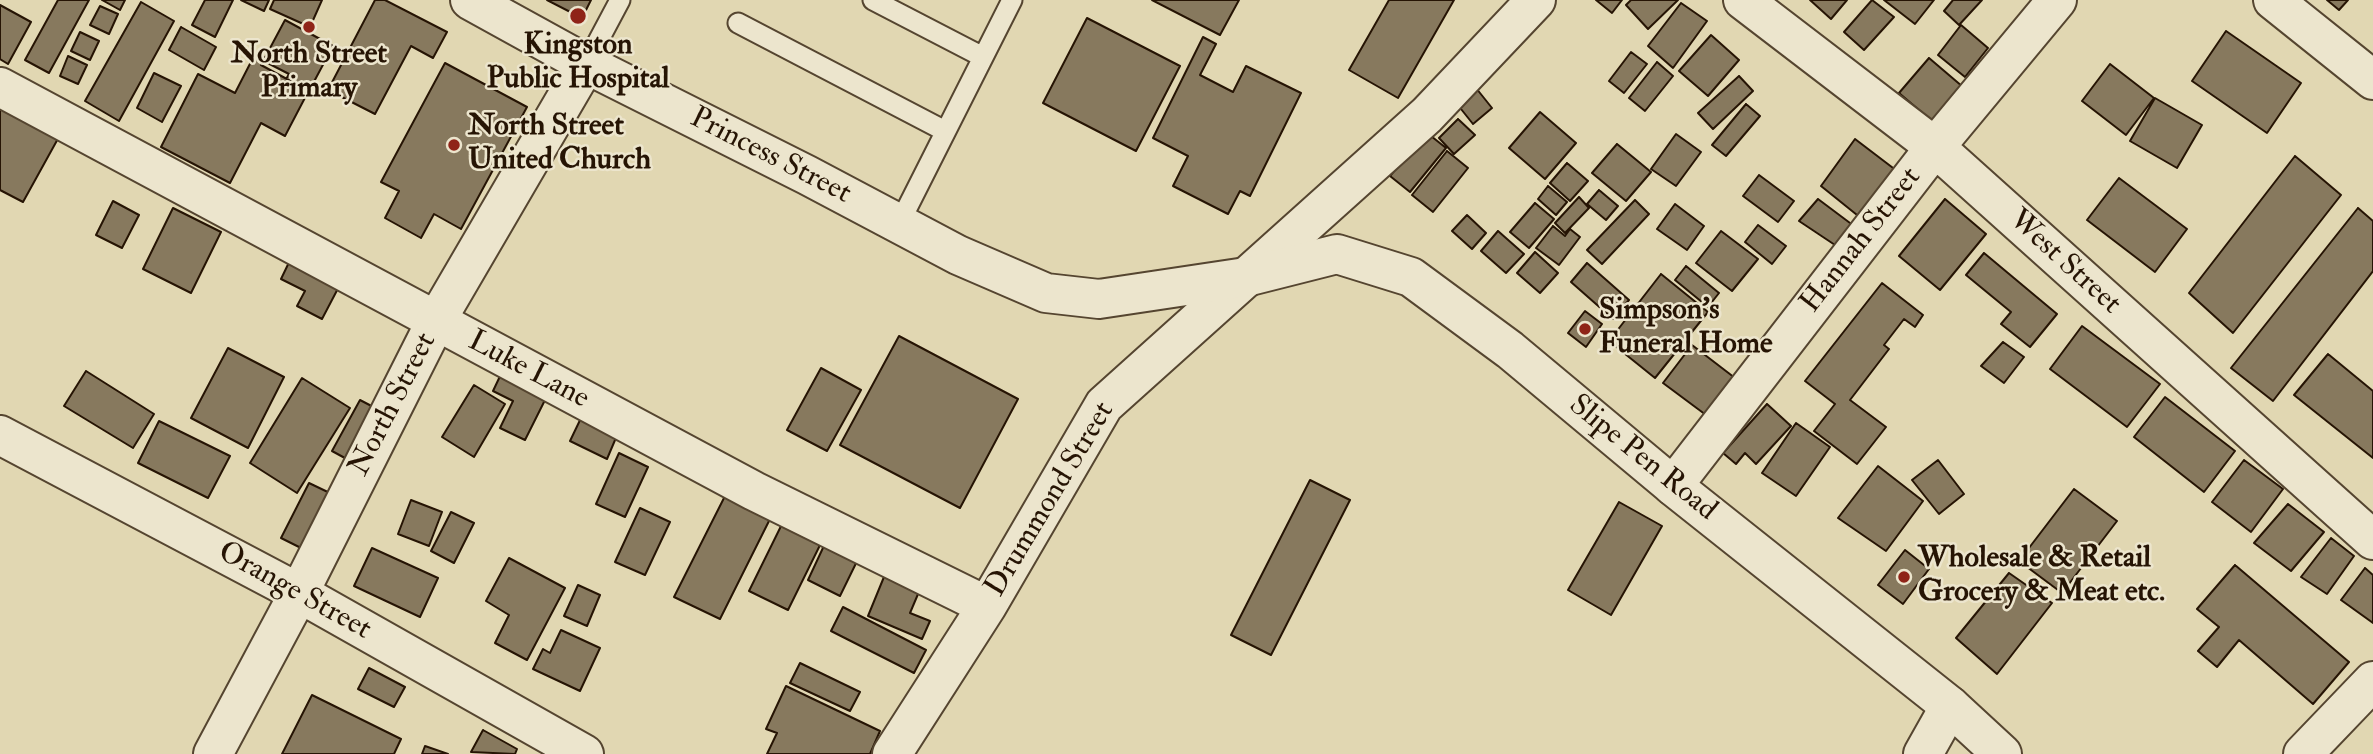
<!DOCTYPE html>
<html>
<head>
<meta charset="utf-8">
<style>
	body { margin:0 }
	canvas { display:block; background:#e1d7b2 }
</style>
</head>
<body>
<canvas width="2373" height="754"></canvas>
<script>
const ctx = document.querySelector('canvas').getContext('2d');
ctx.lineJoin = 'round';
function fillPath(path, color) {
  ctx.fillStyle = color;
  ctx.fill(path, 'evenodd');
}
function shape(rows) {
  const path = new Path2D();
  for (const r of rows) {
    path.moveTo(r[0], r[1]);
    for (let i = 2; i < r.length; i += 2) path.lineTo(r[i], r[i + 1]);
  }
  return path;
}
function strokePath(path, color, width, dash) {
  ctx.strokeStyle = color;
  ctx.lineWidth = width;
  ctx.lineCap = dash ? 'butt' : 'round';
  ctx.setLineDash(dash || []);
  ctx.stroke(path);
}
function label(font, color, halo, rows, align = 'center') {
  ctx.font = font + ' "IM FELL Double Pica",serif';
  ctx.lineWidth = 5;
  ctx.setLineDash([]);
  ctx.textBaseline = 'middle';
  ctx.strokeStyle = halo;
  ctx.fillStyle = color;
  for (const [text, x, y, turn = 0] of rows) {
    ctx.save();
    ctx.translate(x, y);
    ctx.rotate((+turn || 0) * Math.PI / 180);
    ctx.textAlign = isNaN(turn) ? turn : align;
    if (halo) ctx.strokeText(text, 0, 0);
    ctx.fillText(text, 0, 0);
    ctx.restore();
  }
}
const building = shape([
	[58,0,89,0,49,73,25,60,58,0],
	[102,0,125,0,120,10,102,0],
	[205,0,233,0,215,37,192,25,205,0],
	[241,0,269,0,264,11,241,0],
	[274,0,322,0,310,27,270,9,274,0],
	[375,0,385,0,447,32,433,58,411,46,375,114,328,90,375,0],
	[547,0,591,0,582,18,547,0],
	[1152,0,1239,0,1220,35,1152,0],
	[1389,0,1454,0,1398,98,1349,70,1389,0],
	[1596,0,1622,0,1612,13,1596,0],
	[1631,0,1678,0,1648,29,1626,5,1631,0],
	[1810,0,1847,0,1831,19,1810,0],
	[1872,0,1894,17,1864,50,1844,32,1872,0],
	[1884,0,1934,0,1915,24,1884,0],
	[1953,0,1982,0,1959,25,1944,11,1953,0],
	[2327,0,2348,0,2339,10,2327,0],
	[141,2,174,21,119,121,85,101,141,2],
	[1681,3,1707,21,1673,68,1648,46,1681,3],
	[0,5,31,22,8,64,0,59,0,5],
	[100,6,118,14,109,34,90,25,100,6],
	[1087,18,1180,66,1136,151,1043,103,1087,18],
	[285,20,333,46,309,91,261,65,285,20],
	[1961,25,1988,48,1965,77,1938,55,1961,25],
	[181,27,216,47,204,70,169,50,181,27],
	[2226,31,2301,83,2267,133,2192,81,2226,31],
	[80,32,99,41,90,60,71,51,80,32],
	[1711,35,1739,60,1708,96,1679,71,1711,35],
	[1203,37,1216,44,1200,75,1233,92,1246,66,1301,93,1250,196,1240,191,1228,214,1173,186,1188,156,1153,138,1203,37],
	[1631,52,1647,64,1624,93,1609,81,1631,52],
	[68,56,87,65,78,84,60,76,68,56],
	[254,56,289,74,285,81,308,92,285,136,261,123,230,183,161,147,198,74,235,93,254,56],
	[1929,58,1963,87,1933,122,1899,93,1929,58],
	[1657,62,1673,76,1645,111,1629,98,1657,62],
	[445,63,527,107,461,229,434,214,421,238,385,218,399,191,381,182,445,63],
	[2110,64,2154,98,2126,135,2082,101,2110,64],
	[154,73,181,86,162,122,137,108,154,73],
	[1739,76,1753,91,1713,129,1698,113,1739,76],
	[1472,83,1492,108,1473,124,1453,99,1472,83],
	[2155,98,2202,125,2177,168,2130,141,2155,98],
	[0,103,60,135,23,202,0,190,0,103],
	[1746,104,1760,116,1726,156,1712,145,1746,104],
	[1540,112,1576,143,1545,179,1509,148,1540,112],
	[1458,119,1475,135,1454,154,1439,138,1458,119],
	[1426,132,1446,148,1410,192,1390,176,1426,132],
	[1676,134,1701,152,1676,186,1651,169,1676,134],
	[1855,139,1897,171,1862,219,1821,186,1855,139],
	[1617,144,1651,172,1626,201,1592,173,1617,144],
	[1447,151,1468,168,1433,212,1412,195,1447,151],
	[2295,156,2341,195,2233,333,2189,293,2295,156],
	[1567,163,1588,181,1570,201,1550,183,1567,163],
	[1759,175,1794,201,1778,222,1743,196,1759,175],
	[2119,178,2187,229,2155,272,2087,220,2119,178],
	[1548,186,1567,202,1556,215,1538,199,1548,186],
	[1599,190,1618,206,1606,220,1587,204,1599,190],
	[1579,197,1589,208,1565,233,1555,223,1579,197],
	[1818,199,1858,229,1841,249,1799,221,1818,199],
	[1945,199,1986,234,1940,290,1899,256,1945,199],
	[1635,200,1649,214,1602,264,1587,250,1635,200],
	[113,201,139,215,122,248,96,235,113,201],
	[1535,203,1554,219,1529,248,1510,232,1535,203],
	[1675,204,1704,226,1687,250,1657,229,1675,204],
	[173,208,221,232,191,293,143,269,173,208],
	[2358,208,2373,221,2373,271,2273,401,2231,368,2358,208],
	[1467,215,1486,233,1472,249,1452,231,1467,215],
	[1758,225,1786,246,1772,264,1745,242,1758,225],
	[1553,226,1565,236,1570,229,1580,237,1559,265,1536,248,1553,226],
	[1498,231,1524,254,1506,273,1481,251,1498,231],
	[1721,231,1758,259,1732,291,1696,263,1721,231],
	[294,252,344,277,322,319,297,306,305,291,281,279,294,252],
	[1535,252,1558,273,1540,293,1517,273,1535,252],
	[1984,253,2057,314,2030,347,2001,324,2011,312,1966,275,1984,253],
	[1587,263,1629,300,1613,319,1571,282,1587,263],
	[1686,266,1719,293,1708,307,1675,280,1686,266],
	[1661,274,1708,312,1655,378,1609,341,1661,274],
	[1882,283,1923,315,1915,327,1904,319,1884,345,1889,349,1850,400,1886,427,1857,464,1814,431,1835,404,1805,381,1882,283],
	[1585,311,1602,324,1586,347,1568,333,1585,311],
	[2082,326,2160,384,2127,427,2050,369,2082,326],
	[899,336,1018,399,960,508,840,445,899,336],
	[2003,342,2024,357,2004,383,1981,366,2003,342],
	[1692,345,1735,378,1706,415,1663,383,1692,345],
	[228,348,284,377,248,448,191,418,228,348],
	[2328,354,2373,391,2373,458,2294,395,2328,354],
	[821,368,861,390,827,451,787,430,821,368],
	[86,371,154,414,133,448,64,406,86,371],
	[502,372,548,394,525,440,500,428,513,401,493,391,502,372],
	[302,378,350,408,297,493,250,463,302,378],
	[474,385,505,404,474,457,442,437,474,385],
	[2165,397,2235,451,2204,492,2134,437,2165,397],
	[360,400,381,411,354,463,332,451,360,400],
	[1767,404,1791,426,1756,464,1745,453,1736,464,1723,453,1767,404],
	[582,416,618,433,607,459,570,441,582,416],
	[159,421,230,456,208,498,138,463,159,421],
	[1796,423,1830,447,1796,496,1762,473,1796,423],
	[619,453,648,467,625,517,596,504,619,453],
	[1938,460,1964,494,1939,514,1912,480,1938,460],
	[2244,460,2283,489,2251,532,2212,502,2244,460],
	[1878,466,1923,501,1886,551,1838,518,1878,466],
	[1310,480,1350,500,1271,655,1231,635,1310,480],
	[309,483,334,495,307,551,281,538,309,483],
	[2074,489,2117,521,2062,593,2019,561,2074,489],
	[725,496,770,519,720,619,674,597,725,496],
	[411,500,442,512,429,546,398,534,411,500],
	[1619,502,1662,526,1611,615,1568,590,1619,502],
	[2288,504,2324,532,2291,571,2254,543,2288,504],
	[640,508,670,522,645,575,615,562,640,508],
	[451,512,474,523,454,563,431,551,451,512],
	[785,518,824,537,788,610,749,591,785,518],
	[829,535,862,551,840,596,808,580,829,535],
	[2331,538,2354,556,2327,594,2301,577,2331,538],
	[372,548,438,578,420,617,354,586,372,548],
	[1905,550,1929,569,1903,604,1878,585,1905,550],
	[509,558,565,588,527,660,495,643,509,615,486,601,509,558],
	[2235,565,2349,662,2313,704,2239,640,2217,667,2198,651,2219,627,2197,609,2235,565],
	[2365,568,2373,575,2373,623,2341,600,2365,568],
	[886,572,921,587,910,613,930,621,922,639,868,616,886,572],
	[2009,573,2052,603,1997,674,1956,638,2009,573],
	[578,585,600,595,587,626,564,616,578,585],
	[843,607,926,650,914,673,831,631,843,607],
	[561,630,600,648,580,691,533,669,543,649,550,653,561,630],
	[800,663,860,692,850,711,790,683,800,663],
	[369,668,405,687,394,707,358,689,369,668],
	[786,686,880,731,870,754,767,754,777,733,766,729,786,686],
	[312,695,401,739,394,754,282,754,312,695],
	[483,730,517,749,515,754,471,752,483,730],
	[425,746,448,754,422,754,425,746]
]);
const service = shape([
	[873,0,983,57],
	[738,23,945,131],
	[586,64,620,0],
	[899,224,1012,0]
]);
const minor = shape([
	[1743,0,1935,147,2373,540],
	[2273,0,2373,80],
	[0,87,754,491,987,606],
	[1673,486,1935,147,2057,0],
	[892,754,987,606,1104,405,1427,115,1536,0],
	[1923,754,1950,706],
	[2303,754,2373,681]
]);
const tertiary = shape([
	[470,0,586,64,807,175,958,255,1046,293,1099,299,1246,277,1337,254,1411,277,1510,350,1673,486,1950,706,2002,754],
	[0,435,299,593,584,754],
	[213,754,299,593,436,321,586,64]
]);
const markers = [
	[578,16,9,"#8f2418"],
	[309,27,7,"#8f2418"],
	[454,145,7,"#8f2418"],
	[1585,329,7,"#8f2418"],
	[1904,577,7,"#8f2418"]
];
const poiNames = [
	["Kingston",578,47,"center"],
	["Public Hospital",578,81,"center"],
	["North Street",309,56,"center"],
	["Primary",309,90,"center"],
	["North Street",468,128],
	["United Church",468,162],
	["Simpson's",1599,312],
	["Funeral Home",1599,346],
	["Wholesale & Retail",1918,560],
	["Grocery & Meat etc.",1918,594]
];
const streetNames = [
	["Princess Street",770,157,27],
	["Hannah Street",1862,241,-52],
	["West Street",2064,263,42],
	["Luke Lane",528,371,28],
	["North Street",394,405,-63],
	["Slipe Pen Road",1642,459,39],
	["Drummond Street",1051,500,-59],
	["Orange Street",294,592,29]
];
fillPath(building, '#87795e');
strokePath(building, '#261404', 2);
strokePath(service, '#554530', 23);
strokePath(minor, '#554530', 42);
strokePath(tertiary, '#554530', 42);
strokePath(service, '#ece5cd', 19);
strokePath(minor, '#ece5cd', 38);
strokePath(tertiary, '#ece5cd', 38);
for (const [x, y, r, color] of markers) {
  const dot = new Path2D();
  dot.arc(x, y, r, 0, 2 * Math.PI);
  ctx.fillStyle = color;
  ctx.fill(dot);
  strokePath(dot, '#ece5cd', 2.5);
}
label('bold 30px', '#261404', '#ece5cd', poiNames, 'left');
label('30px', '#261404', '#ece5cd', streetNames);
</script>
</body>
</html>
